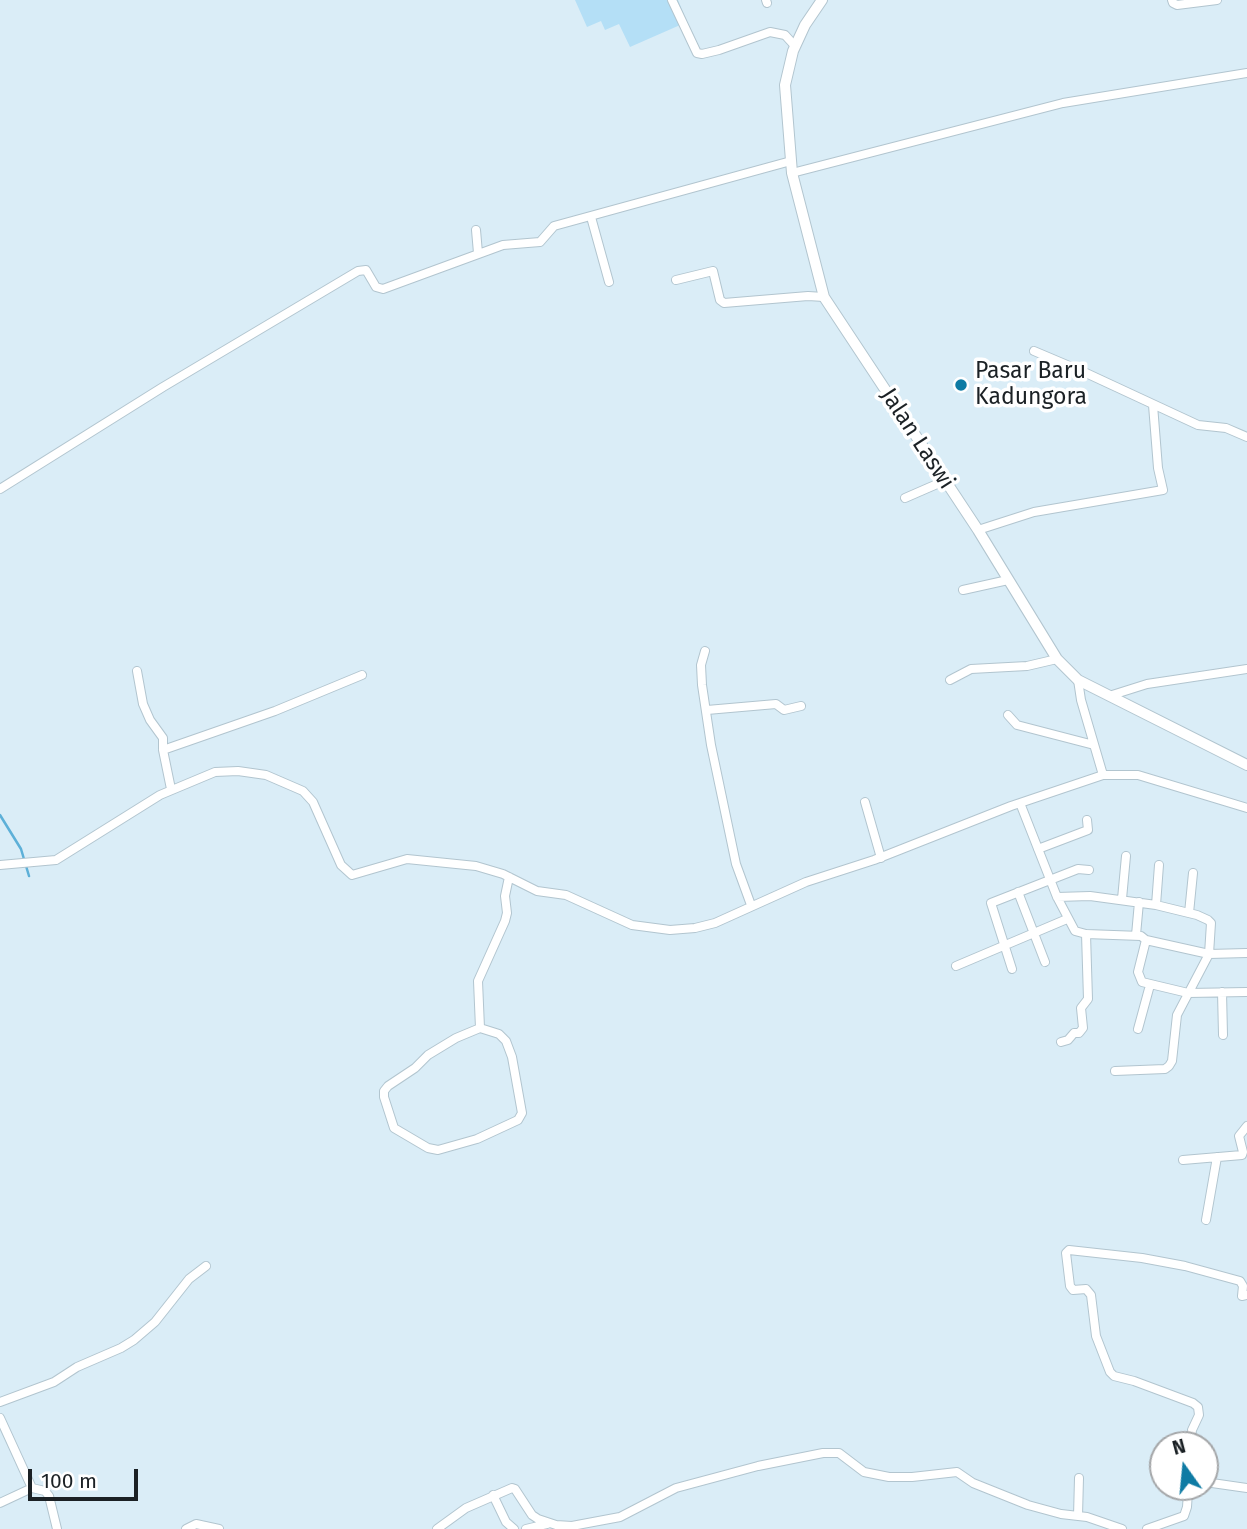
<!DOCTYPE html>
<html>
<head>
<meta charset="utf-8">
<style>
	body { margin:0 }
	#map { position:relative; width:1247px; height:1529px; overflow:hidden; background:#daedf7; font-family:"Fira Sans",sans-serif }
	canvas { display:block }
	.north { position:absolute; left:1149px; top:1431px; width:70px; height:70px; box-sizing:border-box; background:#fff; border:2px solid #a4a6a8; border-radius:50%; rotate:345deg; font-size:19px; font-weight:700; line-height:28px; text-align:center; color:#1b2125 }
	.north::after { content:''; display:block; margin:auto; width:24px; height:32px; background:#0e7ba4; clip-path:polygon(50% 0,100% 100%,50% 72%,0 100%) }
	.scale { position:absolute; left:28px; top:1469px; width:110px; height:32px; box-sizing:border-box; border:4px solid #1b2125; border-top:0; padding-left:9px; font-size:21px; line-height:24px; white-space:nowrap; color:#1b2125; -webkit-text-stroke:5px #fff; paint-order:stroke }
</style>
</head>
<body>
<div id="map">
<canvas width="1247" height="1529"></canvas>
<div class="north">N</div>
<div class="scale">100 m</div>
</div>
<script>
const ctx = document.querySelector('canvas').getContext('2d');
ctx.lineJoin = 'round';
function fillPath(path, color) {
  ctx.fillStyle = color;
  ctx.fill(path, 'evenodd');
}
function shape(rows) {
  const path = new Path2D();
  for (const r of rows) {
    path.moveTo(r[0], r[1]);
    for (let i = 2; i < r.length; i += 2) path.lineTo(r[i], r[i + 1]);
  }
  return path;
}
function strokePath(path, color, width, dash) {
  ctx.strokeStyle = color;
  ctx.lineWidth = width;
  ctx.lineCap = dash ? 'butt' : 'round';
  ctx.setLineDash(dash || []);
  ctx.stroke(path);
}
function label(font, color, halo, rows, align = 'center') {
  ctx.font = font + ' "Fira Sans",sans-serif';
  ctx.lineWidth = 7;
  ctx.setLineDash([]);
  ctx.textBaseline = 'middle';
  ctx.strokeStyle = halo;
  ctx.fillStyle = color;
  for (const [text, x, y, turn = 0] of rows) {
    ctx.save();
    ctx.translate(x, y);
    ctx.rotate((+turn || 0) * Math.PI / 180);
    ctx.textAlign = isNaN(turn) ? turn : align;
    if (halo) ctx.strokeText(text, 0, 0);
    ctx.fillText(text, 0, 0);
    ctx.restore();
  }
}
const green = shape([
	[575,0,678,0,687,22,630,47,619,24,605,30,601,21,587,27]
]);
const stream = shape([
	[0,815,21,849,29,876]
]);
const street = shape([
	[672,0,697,53,702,54,719,50,770,32,785,35,795,46],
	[766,0,767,3],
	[1172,0,1173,3,1177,5,1217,0],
	[792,173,1063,103,1247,73],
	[591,217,609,282],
	[476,230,478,253],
	[676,280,713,271,720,300,724,303,808,296,824,297],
	[1034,351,1086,373,1198,425,1226,428,1247,437],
	[0,489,163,387,358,271,366,270,376,287,383,289,503,245,540,242,554,226,791,161],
	[905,498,944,481],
	[978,530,1034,512,1163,490,1158,468,1153,405],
	[963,590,1008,580],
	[705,651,701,665,702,685,711,745,736,864,751,905],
	[137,671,143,704,150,720,163,738,163,750,171,789],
	[950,680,971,669,1027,666,1057,659],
	[1078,680,1081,700,1103,775],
	[1109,696,1147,684,1247,669],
	[707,710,776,704,784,710,801,706],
	[1008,715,1017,725,1094,745],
	[163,750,275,711,362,675],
	[865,802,881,858],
	[1020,803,1057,897,1075,931,1086,934,1141,936,1146,940,1209,954,1247,953],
	[1038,849,1088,830,1087,820],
	[0,865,56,860,160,795,215,772,238,771,266,775,303,791,313,802,341,865,352,875,407,859,476,866,503,874,537,891,566,895,632,925,670,930,695,928,715,923,806,882,874,860,1011,806,1103,775,1138,775,1247,808],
	[1018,892,1045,962],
	[1057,897,1090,896,1156,905,1197,915,1208,920,1211,923,1209,954,1177,1015,1172,1061,1169,1066,1165,1069,1115,1071],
	[1122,899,1126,856],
	[1156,905,1159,865],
	[1189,913,1193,873],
	[1136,935,1139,902],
	[1146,940,1138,972,1142,982,1188,993,1247,992],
	[956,966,1067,919],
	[1012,969,991,903,1078,869,1089,870],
	[1222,992,1223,1035],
	[480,1028,499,1034,506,1041,512,1057,522,1113,518,1120,477,1139,438,1150,428,1148,394,1128,384,1097,384,1091,388,1086,415,1068,428,1055,456,1038,480,1028,478,981,505,921,507,913,505,896,509,877],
	[1138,1029,1150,985],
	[1061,1042,1068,1040,1074,1033,1079,1033,1083,1028,1081,1008,1088,999,1086,934],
	[1183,1160,1242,1155,1243,1152,1239,1136,1247,1126],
	[1206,1220,1217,1157],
	[0,1402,54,1382,77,1367,121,1348,134,1340,155,1322,189,1279,206,1266],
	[0,1418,32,1488],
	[1190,1445,1192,1430,1199,1415,1198,1407,1193,1403,1134,1381,1114,1376,1110,1372,1096,1336,1091,1295,1086,1289,1073,1290,1070,1286,1066,1253,1069,1250,1142,1258,1185,1266,1240,1281,1243,1286,1242,1296,1247,1295],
	[1205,1482,1247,1488],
	[493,1495,506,1522,514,1529],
	[0,1503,32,1488,45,1491,49,1496,57,1529],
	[1078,1516,1079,1478],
	[186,1529,196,1524,219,1529],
	[437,1529,466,1508,512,1488,515,1489,532,1515,538,1519,556,1525,572,1526,620,1517,676,1488,758,1466,823,1453,839,1453,864,1472,889,1477,912,1477,957,1472,973,1483,1028,1505,1061,1514,1087,1517,1122,1529],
	[526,1529,547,1524],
	[1147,1529,1184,1516,1187,1507,1188,1492,1192,1487]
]);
const secondary = shape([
	[822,0,805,25,793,51,785,85,792,173,824,297,978,530,1057,659,1078,680,1247,765]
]);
const markers = [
	[961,385,7,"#0e7ba4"]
];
const poiNames = [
	["Pasar Baru",975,372],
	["Kadungora",975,398]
];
const streetNames = [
	["Jalan Laswi",917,439,57]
];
fillPath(green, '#b4dff6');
strokePath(stream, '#5db0d8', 2.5);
strokePath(street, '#b2c5cf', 10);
strokePath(secondary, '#b2c5cf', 12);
strokePath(street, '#fff', 8);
strokePath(secondary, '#fff', 10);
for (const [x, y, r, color] of markers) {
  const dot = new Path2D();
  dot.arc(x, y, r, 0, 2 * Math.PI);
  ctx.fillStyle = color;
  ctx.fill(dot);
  strokePath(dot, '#fff', 2.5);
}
label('23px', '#1b2125', '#fff', poiNames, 'left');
label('23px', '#1b2125', '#fff', streetNames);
</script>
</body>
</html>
